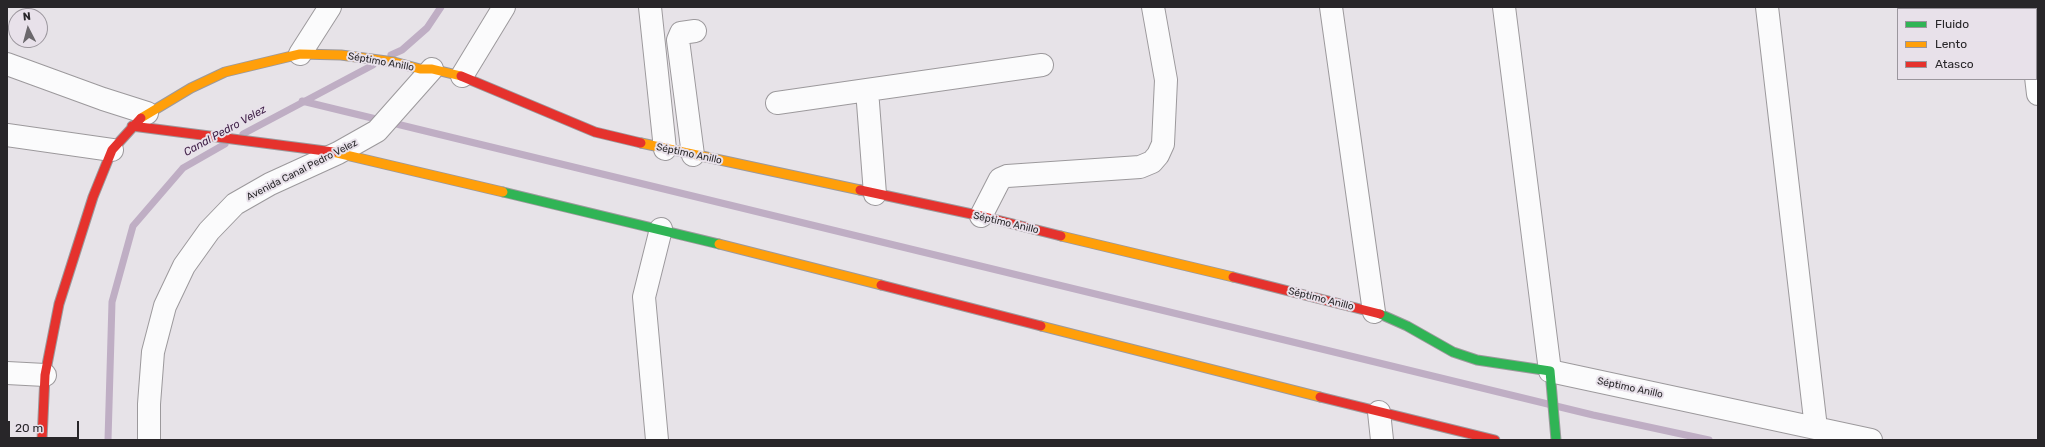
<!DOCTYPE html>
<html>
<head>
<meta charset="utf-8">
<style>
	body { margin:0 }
	#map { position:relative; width:2045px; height:447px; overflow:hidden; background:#e7e3e8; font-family:Rubik,sans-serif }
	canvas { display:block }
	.frame { position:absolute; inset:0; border:8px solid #282629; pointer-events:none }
	.legend { position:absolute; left:1897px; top:8px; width:140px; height:72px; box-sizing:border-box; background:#e8e1ea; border:1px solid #9b969d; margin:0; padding:5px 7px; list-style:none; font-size:12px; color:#282629 }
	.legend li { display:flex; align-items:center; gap:8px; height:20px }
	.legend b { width:20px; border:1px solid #9b969d }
	.north { position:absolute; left:8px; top:8px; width:40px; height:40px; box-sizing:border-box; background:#e8e1ea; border:1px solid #9b969d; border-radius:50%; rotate:354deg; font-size:11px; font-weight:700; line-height:16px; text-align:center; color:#282629 }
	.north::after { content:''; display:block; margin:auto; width:14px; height:18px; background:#6b686c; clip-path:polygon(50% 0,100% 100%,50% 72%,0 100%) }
	.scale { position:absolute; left:8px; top:421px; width:71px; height:18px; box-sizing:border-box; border:2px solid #282629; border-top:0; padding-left:5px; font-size:12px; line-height:14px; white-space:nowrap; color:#282629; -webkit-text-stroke:3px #e8e1ea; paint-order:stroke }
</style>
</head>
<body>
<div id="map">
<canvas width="2045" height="447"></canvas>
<div class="frame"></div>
<ul class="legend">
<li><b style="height:5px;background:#30b455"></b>Fluido</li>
<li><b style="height:5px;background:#ff9f0a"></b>Lento</li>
<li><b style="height:5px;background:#e5322d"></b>Atasco</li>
</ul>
<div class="north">N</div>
<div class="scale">20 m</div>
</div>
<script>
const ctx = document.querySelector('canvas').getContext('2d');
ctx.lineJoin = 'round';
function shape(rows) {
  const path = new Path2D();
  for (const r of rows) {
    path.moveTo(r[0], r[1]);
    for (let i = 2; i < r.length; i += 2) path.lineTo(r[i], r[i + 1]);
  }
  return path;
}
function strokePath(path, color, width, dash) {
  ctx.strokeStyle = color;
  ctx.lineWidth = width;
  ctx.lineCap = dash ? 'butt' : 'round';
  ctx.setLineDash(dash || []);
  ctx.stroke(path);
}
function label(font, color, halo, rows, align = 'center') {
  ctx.font = font + ' Rubik,sans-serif';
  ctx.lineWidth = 4;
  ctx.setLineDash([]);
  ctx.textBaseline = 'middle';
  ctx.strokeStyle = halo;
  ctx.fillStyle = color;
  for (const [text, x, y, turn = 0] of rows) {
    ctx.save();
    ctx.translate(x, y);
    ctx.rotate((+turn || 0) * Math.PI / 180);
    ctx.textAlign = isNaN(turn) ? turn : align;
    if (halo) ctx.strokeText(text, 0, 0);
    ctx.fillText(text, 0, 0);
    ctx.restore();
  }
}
const stream = shape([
	[391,55,402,50,427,28,441,7],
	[302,101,1593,415,1709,440],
	[243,134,373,65],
	[108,440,112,302,133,226,183,168,225,144]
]);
const street = shape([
	[650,7,665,149],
	[1331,7,1374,312],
	[1504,7,1550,371,1871,440],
	[1767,7,1816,428],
	[2028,7,2028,9],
	[300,54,330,7],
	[7,64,103,99,147,113],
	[462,76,504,7],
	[2036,77,2038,94],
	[777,103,867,90],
	[7,135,112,150],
	[693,155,678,40,681,33,695,31],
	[875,194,867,90,1042,65],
	[981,216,1000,179,1007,176,1140,167,1152,162,1158,155,1163,144,1166,80,1153,7],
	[7,373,45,375],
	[1379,412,1382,440],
	[149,440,149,404,153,352,165,306,184,266,209,231,235,204,270,184,338,153,377,131,432,69],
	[657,440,644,297,661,229]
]);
const fast = shape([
	[503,192,719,244],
	[1380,314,1407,326,1453,352,1477,360,1550,371,1556,440]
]);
const slow = shape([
	[141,118,191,88,225,72,300,54,341,55,394,62,420,69,432,69,461,76],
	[641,143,860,190],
	[333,152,503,192],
	[1061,236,1233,277],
	[719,244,881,285],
	[1041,326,1320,397]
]);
const jam = shape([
	[461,76,595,132,641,143],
	[132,126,333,152],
	[860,190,981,216,1061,236],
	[1233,277,1380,314],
	[881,285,1041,326],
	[1320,397,1495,440],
	[42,440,45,375,59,304,93,197,112,150,141,118]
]);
const streetNames = [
	["Séptimo Anillo",381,62,10],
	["Séptimo Anillo",689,154,12],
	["Avenida Canal Pedro Velez",302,170,-27],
	["Séptimo Anillo",1006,223,13],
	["Séptimo Anillo",1321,299,14],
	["Séptimo Anillo",1630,388,12]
];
const waterNames = [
	["Canal Pedro Velez",225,131,-29]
];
strokePath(stream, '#bfaec4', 7);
strokePath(street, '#9c999c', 24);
strokePath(fast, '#9c999c', 11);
strokePath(slow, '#9c999c', 11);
strokePath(jam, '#9c999c', 11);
strokePath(street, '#fbfbfc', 22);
strokePath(fast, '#30b455', 9);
strokePath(slow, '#ff9f0a', 9);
strokePath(jam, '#e5322d', 9);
label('10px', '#282629', '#e8e1ea', streetNames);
label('italic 11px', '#3e1e46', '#e8e1ea', waterNames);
</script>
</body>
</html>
